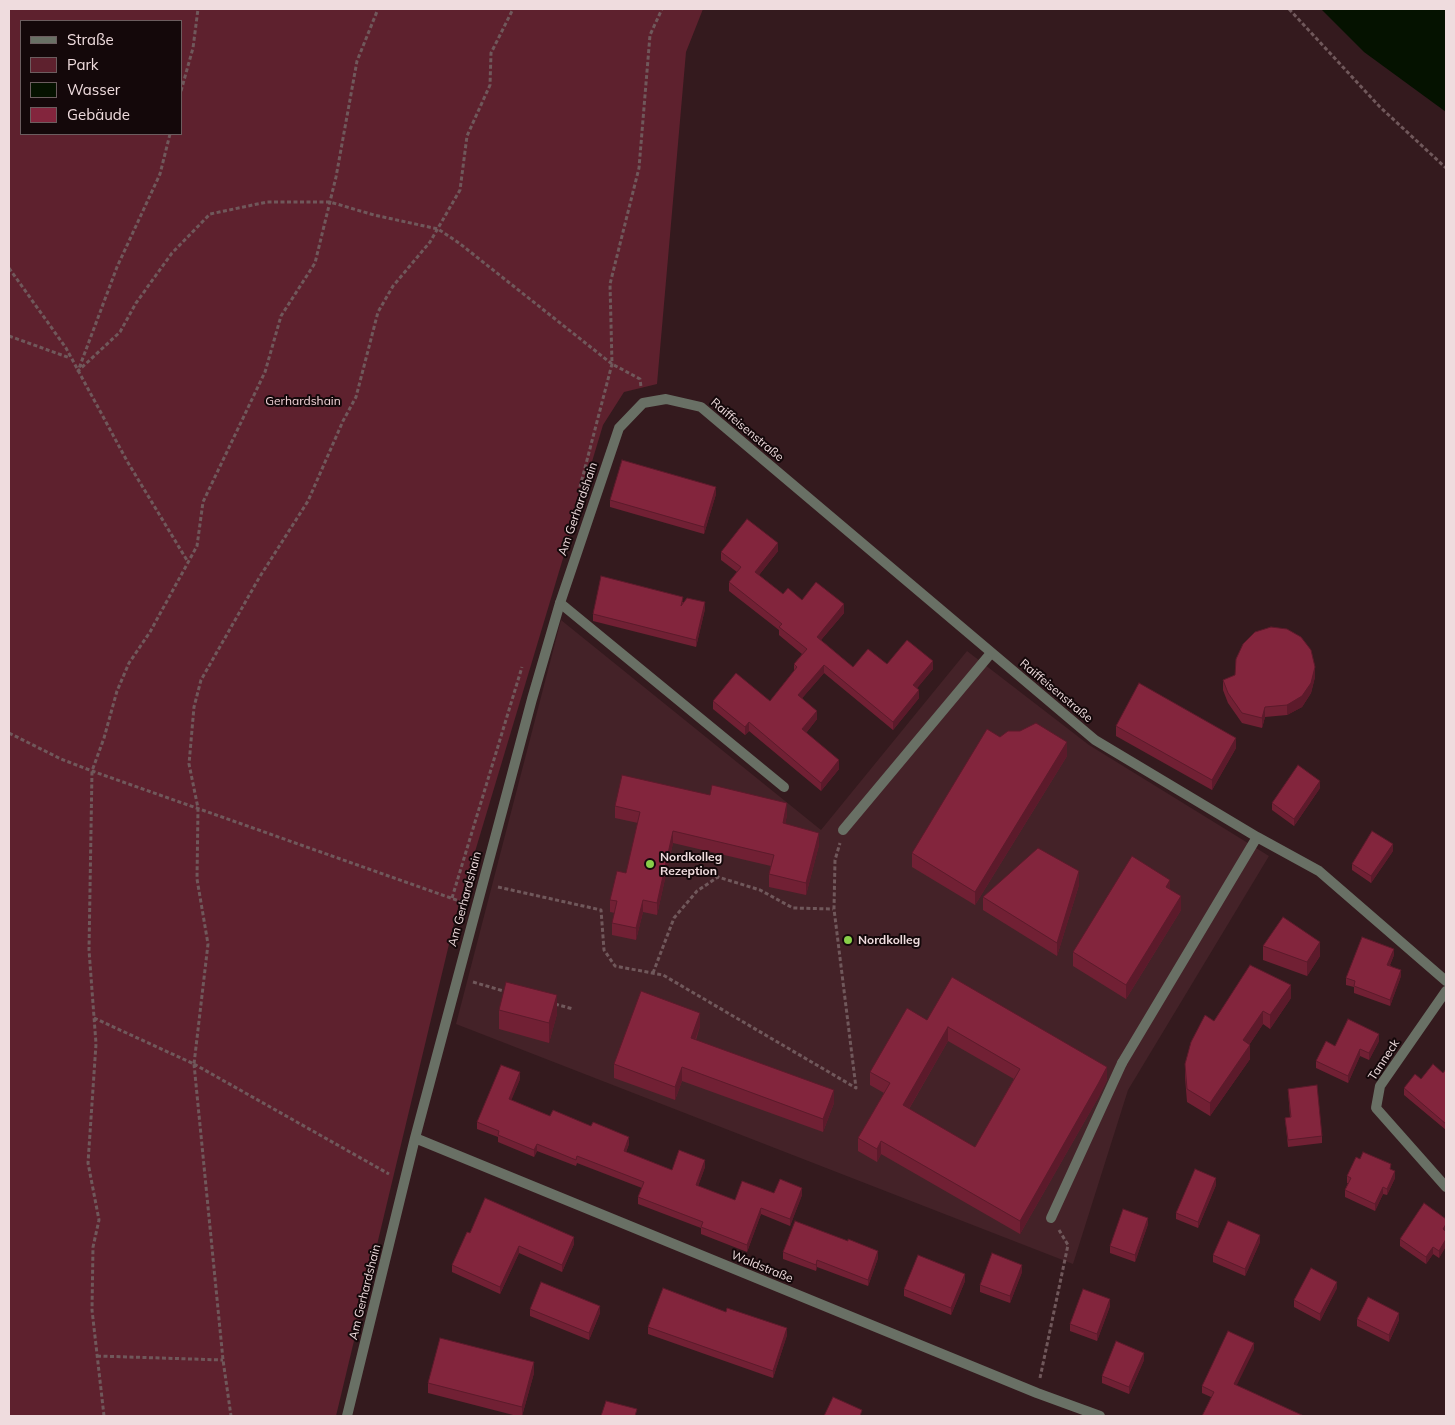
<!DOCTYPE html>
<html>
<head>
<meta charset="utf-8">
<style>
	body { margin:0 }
	#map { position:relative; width:1455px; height:1425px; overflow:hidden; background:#341a1e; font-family:Mulish,sans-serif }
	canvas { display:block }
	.frame { position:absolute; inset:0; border:10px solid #efdcde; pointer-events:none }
	.legend { position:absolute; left:20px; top:20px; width:162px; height:115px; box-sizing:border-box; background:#14080a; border:1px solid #6c5d5f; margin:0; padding:6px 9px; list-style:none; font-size:15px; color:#efdcde }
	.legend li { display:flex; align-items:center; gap:10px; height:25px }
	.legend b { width:25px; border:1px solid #6c5d5f }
</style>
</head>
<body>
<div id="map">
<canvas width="1455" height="1425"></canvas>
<div class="frame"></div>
<ul class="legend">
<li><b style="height:6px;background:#697065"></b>Straße</li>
<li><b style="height:14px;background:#5e212e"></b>Park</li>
<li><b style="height:14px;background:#051200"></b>Wasser</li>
<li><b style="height:14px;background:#83253d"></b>Gebäude</li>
</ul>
</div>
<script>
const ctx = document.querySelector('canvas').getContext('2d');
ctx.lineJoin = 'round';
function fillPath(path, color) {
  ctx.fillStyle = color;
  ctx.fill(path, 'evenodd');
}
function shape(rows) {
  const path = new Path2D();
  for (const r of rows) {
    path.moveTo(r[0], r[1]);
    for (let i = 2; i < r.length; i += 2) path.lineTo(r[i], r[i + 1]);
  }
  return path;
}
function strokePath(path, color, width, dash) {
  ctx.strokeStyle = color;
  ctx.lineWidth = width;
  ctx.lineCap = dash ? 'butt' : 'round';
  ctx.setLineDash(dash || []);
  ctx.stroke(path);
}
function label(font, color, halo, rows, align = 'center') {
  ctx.font = font + ' Mulish,sans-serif';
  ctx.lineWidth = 4;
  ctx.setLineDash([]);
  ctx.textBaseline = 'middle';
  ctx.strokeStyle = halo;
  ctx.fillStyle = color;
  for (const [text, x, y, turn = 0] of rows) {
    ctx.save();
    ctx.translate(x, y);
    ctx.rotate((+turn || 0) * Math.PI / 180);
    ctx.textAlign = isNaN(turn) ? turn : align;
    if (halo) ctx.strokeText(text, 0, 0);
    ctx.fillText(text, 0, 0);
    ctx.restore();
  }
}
const built = shape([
	[561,620,821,830,967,651,1089,745,1269,856,1128,1090,1073,1264,456,1024]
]);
const green = shape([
	[9,9,703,9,686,52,657,384,624,392,603,425,456,915,336,1416,9,1416],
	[21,21,181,21,181,134,21,134]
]);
const water = shape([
	[1321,9,1446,9,1446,112,1364,52]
]);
const path = shape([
	[1289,9,1380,107,1446,168],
	[181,91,193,48,198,9],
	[170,134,160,174,117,267,78,371,120,332,136,303,172,253,210,214,267,202,330,202,374,215,438,229,459,243,612,364,640,379,641,387],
	[9,268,66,348,127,461,188,562],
	[9,336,70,358],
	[580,487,612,364,610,284,639,168,650,35,662,9],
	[9,733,61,759,92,771,462,902],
	[498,887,601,910,604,950,615,966,663,975,856,1088,834,909,835,860,840,843],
	[452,898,522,667],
	[653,973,674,918,697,891,718,877,760,890,793,908,833,909],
	[473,982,507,992],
	[555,1004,573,1009],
	[94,1018,194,1064,208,944,197,879,198,808,189,764,194,707,201,680,259,578,308,501,343,421,356,397,378,312,393,286,430,242,460,190,467,136,490,85,491,53,513,9],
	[194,1064,223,1360,231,1416],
	[194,1064,389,1174],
	[97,1356,223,1360],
	[1040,1378,1068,1245,1059,1230],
	[104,1416,92,1310,93,1247,99,1220,88,1163,96,1044,89,950,92,771,104,738,117,691,129,663,150,632,197,546,203,502,265,372,281,316,315,263,336,177,357,61,378,9]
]);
const lane = shape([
	[560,603,784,787],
	[843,830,991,653],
	[1051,1218,1122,1063]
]);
const street = shape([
	[1257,837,1319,871,1446,981],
	[1446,991,1380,1086,1376,1108,1446,1187],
	[415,1138,1037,1393,1100,1416],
	[347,1416,415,1138,532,699,560,603,619,428,643,403,666,399,701,407,1095,740,1257,837,1122,1063]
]);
const wall = shape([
	[716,494,704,534,610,507,610,500],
	[778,551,759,575,783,594,844,613,821,640,853,667,887,664,933,669,917,688,919,698,893,730,824,673,802,698,817,719,806,733,839,769,821,791,749,731,745,735,713,709,713,701,770,701,794,671,794,664,802,654,779,635,779,630,729,591,729,582,737,572,721,560,721,552],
	[683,602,705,609,696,647,593,621,593,614],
	[1315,677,1311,693,1302,707,1287,715,1265,717,1262,728,1242,723,1228,703,1223,690,1223,680],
	[1116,726,1236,748,1212,790,1116,736],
	[1000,737,1067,756,975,905,912,867,912,853],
	[1320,788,1294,826,1272,810,1272,803],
	[615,806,787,815,785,824,819,845,806,895,769,887,769,874,771,866,673,843,657,915,643,912,636,940,612,935,612,923,615,913,610,912,610,900,626,873,638,823,615,818],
	[1393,851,1371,883,1352,870,1352,864],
	[1079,885,1057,956,983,910,983,897],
	[1170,890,1181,910,1126,999,1073,966,1073,952],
	[1446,906,1446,916,1445,915,1445,908],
	[1263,946,1320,956,1307,976,1263,960],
	[1394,955,1390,965,1401,976,1390,1006,1354,993,1354,987,1346,985,1346,978],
	[1291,998,1270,1029,1263,1024,1249,1045,1250,1059,1210,1116,1187,1102,1185,1077,1185,1064,1214,1021],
	[499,1010,557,1014,549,1043,499,1029],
	[927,1020,1107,1080,1098,1098,1020,1234,881,1154,877,1162,858,1151,858,1138,884,1093,870,1085,870,1072],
	[948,1041,1014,1079,975,1147,909,1109],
	[700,1026,696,1040,834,1103,823,1132,682,1081,675,1100,614,1078,614,1064],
	[1379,1041,1369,1060,1360,1056,1348,1083,1316,1068,1316,1061,1335,1046],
	[1446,1069,1446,1130,1404,1095,1404,1088,1421,1079,1443,1073],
	[520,1079,511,1100,550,1116,629,1144,626,1152,672,1170,705,1167,698,1186,735,1200,774,1193,802,1195,790,1226,761,1214,747,1252,701,1234,701,1228,638,1204,638,1197,642,1188,577,1163,576,1166,537,1151,534,1157,498,1142,498,1137,477,1129,477,1122],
	[1288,1089,1322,1136,1322,1143,1288,1147,1285,1118,1290,1117],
	[1360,1159,1391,1169,1395,1178,1387,1195,1383,1194,1375,1211,1345,1197,1345,1190,1348,1183,1347,1183,1347,1176],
	[1216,1185,1198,1228,1176,1219,1176,1213],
	[1446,1219,1446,1246,1439,1258,1433,1254,1426,1264,1400,1246,1400,1239],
	[1148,1224,1135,1262,1110,1253,1110,1246],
	[470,1233,574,1244,562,1272,519,1253,500,1294,452,1272,452,1265],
	[1260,1242,1245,1276,1213,1262,1213,1255],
	[783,1252,878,1258,868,1286,817,1267,816,1271,783,1259],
	[1022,1272,1010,1303,980,1292,980,1285],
	[965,1281,951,1315,904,1296,904,1289],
	[1337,1288,1320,1321,1294,1307,1294,1300],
	[1110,1306,1097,1341,1070,1331,1070,1324],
	[530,1309,600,1313,589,1340,530,1316],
	[1357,1319,1399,1320,1389,1342,1357,1326],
	[648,1327,787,1335,773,1378,648,1334],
	[1254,1350,1211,1397,1202,1393,1202,1386],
	[1144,1360,1129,1394,1102,1383,1102,1376],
	[534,1373,522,1416,517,1416,428,1393,428,1383]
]);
const shadedWall = shape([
	[716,487,716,494,704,534,704,527],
	[778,543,778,551,755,580,755,572],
	[705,602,705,609,696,647,696,640],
	[844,604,844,613,814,648,814,640],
	[933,661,933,669,913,693,913,685],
	[824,665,824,673,798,703,798,695],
	[1315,667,1315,677,1311,693,1302,707,1287,715,1287,705],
	[919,690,919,698,893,730,893,722],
	[1265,707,1265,717,1262,728,1262,718],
	[817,711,817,719,802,738,802,729],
	[749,722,749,731,745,735,745,727],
	[1236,738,1236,748,1212,790,1212,780],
	[1067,742,1067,756,975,905,975,892],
	[839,760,839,769,821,791,821,783],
	[1320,781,1320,788,1294,826,1294,819],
	[787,803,787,815,783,835,783,823],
	[673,831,673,843,657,915,657,903],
	[819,833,819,845,806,895,806,883],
	[1393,844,1393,851,1371,883,1371,876],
	[1079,871,1079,885,1057,956,1057,943],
	[1170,880,1170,894,1166,887],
	[1181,896,1181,910,1126,999,1126,985],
	[643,900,643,912,636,940,636,928],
	[1320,942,1320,956,1307,976,1307,962],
	[1394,949,1394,955,1387,971,1387,965],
	[1401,970,1401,976,1390,1006,1390,1000],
	[1291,985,1291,998,1270,1029,1270,1015],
	[557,995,557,1014,549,1043,549,1023],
	[1263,1011,1263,1024,1243,1054,1243,1040],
	[700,1013,700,1026,691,1051,691,1038],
	[948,1027,948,1041,903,1119,903,1105],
	[1379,1034,1379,1041,1369,1060,1369,1053],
	[1250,1045,1250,1059,1210,1116,1210,1103],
	[1360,1049,1360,1056,1348,1083,1348,1076],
	[682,1067,682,1081,675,1100,675,1087],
	[1107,1067,1107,1080,1098,1098,1020,1234,1020,1221],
	[520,1072,520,1079,509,1106,509,1099],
	[834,1090,834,1103,823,1132,823,1119],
	[629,1137,629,1144,624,1158,624,1151],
	[881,1141,881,1154,877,1162,877,1149],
	[537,1144,537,1151,534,1157,534,1150],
	[705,1160,705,1167,696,1192,696,1185],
	[1395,1171,1395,1178,1387,1195,1387,1189],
	[1216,1178,1216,1185,1198,1228,1198,1222],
	[1383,1187,1383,1194,1375,1211,1375,1204],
	[802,1188,802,1195,790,1226,790,1219],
	[761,1208,761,1214,747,1252,747,1245],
	[1148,1218,1148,1224,1135,1262,1135,1255],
	[1446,1224,1446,1230,1443,1236,1443,1229],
	[1260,1235,1260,1242,1245,1276,1245,1269],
	[574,1237,574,1244,562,1272,562,1265],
	[1446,1239,1446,1246,1439,1258,1439,1251],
	[519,1246,519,1253,500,1294,500,1287],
	[1433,1247,1433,1254,1426,1264,1426,1257],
	[878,1251,878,1258,868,1286,868,1280],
	[817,1260,817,1267,816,1271,816,1265],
	[1022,1265,1022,1272,1010,1303,1010,1296],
	[965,1274,965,1281,951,1315,951,1308],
	[1337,1282,1337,1288,1320,1321,1320,1314],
	[1110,1299,1110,1306,1097,1341,1097,1334],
	[600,1306,600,1313,589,1340,589,1333],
	[1399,1313,1399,1320,1389,1342,1389,1335],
	[787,1328,787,1335,773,1378,773,1371],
	[1254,1343,1254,1350,1234,1391,1234,1384],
	[1144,1353,1144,1360,1129,1394,1129,1387],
	[534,1362,534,1373,522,1416,522,1407]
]);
const building = shape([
	[622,460,716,487,704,527,610,500,622,460],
	[747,519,778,543,755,572,783,594,788,588,802,600,816,582,844,604,817,637,853,667,868,649,887,664,907,640,933,661,913,685,919,690,893,722,824,665,798,695,817,711,802,729,839,760,821,783,749,722,745,727,713,701,736,673,770,701,797,667,794,664,807,649,779,627,782,624,729,582,741,567,721,552,747,519],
	[601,576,683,597,681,606,687,598,705,602,696,640,593,614,601,576],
	[1271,627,1287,629,1301,637,1311,650,1315,667,1311,683,1302,696,1287,705,1265,707,1262,718,1242,713,1228,693,1223,680,1235,675,1236,659,1243,644,1255,632,1271,627],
	[1139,683,1236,738,1212,780,1116,726,1139,683],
	[1036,723,1067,742,975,892,912,853,987,729,1000,737,1008,731,1020,731,1036,723],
	[1298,765,1320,781,1294,819,1272,803,1298,765],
	[622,775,710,795,712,785,787,803,783,823,819,833,806,883,769,874,774,855,673,831,657,903,643,900,636,928,612,923,617,901,610,900,617,871,626,873,640,812,615,806,622,775],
	[1372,831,1393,844,1371,876,1352,864,1372,831],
	[1038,848,1079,871,1057,943,983,897,1038,848],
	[1132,856,1170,880,1166,887,1181,896,1126,985,1073,952,1132,856],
	[1283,917,1320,942,1307,962,1263,946,1283,917],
	[1362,937,1394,949,1387,965,1401,970,1390,1000,1354,986,1355,981,1346,978,1362,937],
	[1250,965,1291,985,1270,1015,1263,1011,1243,1040,1250,1045,1210,1103,1187,1089,1185,1064,1191,1042,1205,1015,1214,1021,1250,965],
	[952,977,1107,1067,1098,1084,1020,1221,881,1141,877,1149,858,1138,890,1083,870,1072,907,1008,927,1020,952,977],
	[948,1027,1020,1069,975,1147,903,1105,948,1027],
	[506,982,557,995,549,1023,499,1010,506,982],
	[641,991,700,1013,691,1038,834,1090,823,1119,682,1067,675,1087,614,1064,641,991],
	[1348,1019,1379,1034,1369,1053,1360,1049,1348,1076,1316,1061,1326,1041,1335,1046,1348,1019],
	[1433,1064,1443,1073,1446,1069,1446,1124,1404,1088,1415,1074,1421,1079,1433,1064],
	[501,1065,520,1072,509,1099,550,1116,553,1110,591,1126,593,1122,629,1137,624,1151,672,1170,679,1150,705,1160,696,1185,735,1200,742,1181,774,1193,780,1179,802,1188,790,1219,761,1208,747,1245,701,1227,703,1222,638,1197,644,1182,577,1156,576,1160,537,1144,534,1150,498,1135,499,1131,477,1122,501,1065],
	[1317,1085,1322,1136,1288,1140,1285,1118,1291,1117,1288,1089,1317,1085],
	[1363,1152,1391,1164,1390,1169,1395,1171,1387,1189,1383,1187,1375,1204,1345,1190,1351,1178,1347,1176,1356,1157,1360,1159,1363,1152],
	[1195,1169,1216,1178,1198,1222,1176,1213,1195,1169],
	[485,1198,574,1237,562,1265,519,1246,500,1287,452,1265,467,1232,470,1233,485,1198],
	[1424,1203,1446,1219,1446,1224,1443,1229,1446,1232,1446,1239,1439,1251,1433,1247,1426,1257,1400,1239,1424,1203],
	[1123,1209,1148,1218,1135,1255,1110,1246,1123,1209],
	[795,1221,848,1241,848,1239,878,1251,868,1280,817,1260,816,1265,783,1252,795,1221],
	[1228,1221,1260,1235,1245,1269,1213,1255,1228,1221],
	[992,1253,1022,1265,1010,1296,980,1285,992,1253],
	[918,1255,965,1274,951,1308,904,1289,918,1255],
	[1311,1268,1337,1282,1320,1314,1294,1300,1311,1268],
	[541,1282,600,1306,589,1333,530,1309,541,1282],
	[663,1288,726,1312,727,1308,787,1328,773,1371,648,1327,663,1288],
	[1083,1289,1110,1299,1097,1334,1070,1324,1083,1289],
	[1368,1297,1399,1313,1389,1335,1357,1319,1368,1297],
	[1228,1331,1254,1343,1234,1384,1304,1416,1202,1416,1214,1392,1202,1386,1228,1331],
	[440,1338,534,1362,522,1407,428,1383,440,1338],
	[1116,1341,1144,1353,1129,1387,1102,1376,1116,1341],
	[833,1397,862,1410,860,1416,824,1416,833,1397],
	[606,1401,637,1409,635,1416,601,1416,606,1401]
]);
const markers = [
	[650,864,5,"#88cf49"],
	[848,940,5,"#88cf49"]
];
const parkNames = [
	["Gerhardshain",303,401]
];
const streetNames = [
	["Raiffeisenstraße",747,430,40],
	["Am Gerhardshain",578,509,-71],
	["Raiffeisenstraße",1056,691,40],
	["Am Gerhardshain",465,899,-75],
	["Tanneck",1384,1060,-57],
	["Waldstraße",762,1267,22],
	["Am Gerhardshain",365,1292,-76]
];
const poiNames = [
	["Nordkolleg",660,857],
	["Rezeption",660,871],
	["Nordkolleg",858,940]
];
fillPath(built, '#442228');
fillPath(green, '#5e212e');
fillPath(water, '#051200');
strokePath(path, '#70585b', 3, [4, 2.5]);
strokePath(lane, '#697065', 10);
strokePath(street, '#697065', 10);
fillPath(wall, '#712034');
fillPath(shadedWall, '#5c1a2b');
fillPath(building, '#83253d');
strokePath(building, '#5c1a2b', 1);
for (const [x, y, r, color] of markers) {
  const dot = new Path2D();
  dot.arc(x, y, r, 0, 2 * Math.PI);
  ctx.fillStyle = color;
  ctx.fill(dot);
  strokePath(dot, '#14080a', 2);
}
label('12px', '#f0d3d7', '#14080a', parkNames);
label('12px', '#efdcde', '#14080a', streetNames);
label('bold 12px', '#efdcde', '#14080a', poiNames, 'left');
</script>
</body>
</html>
